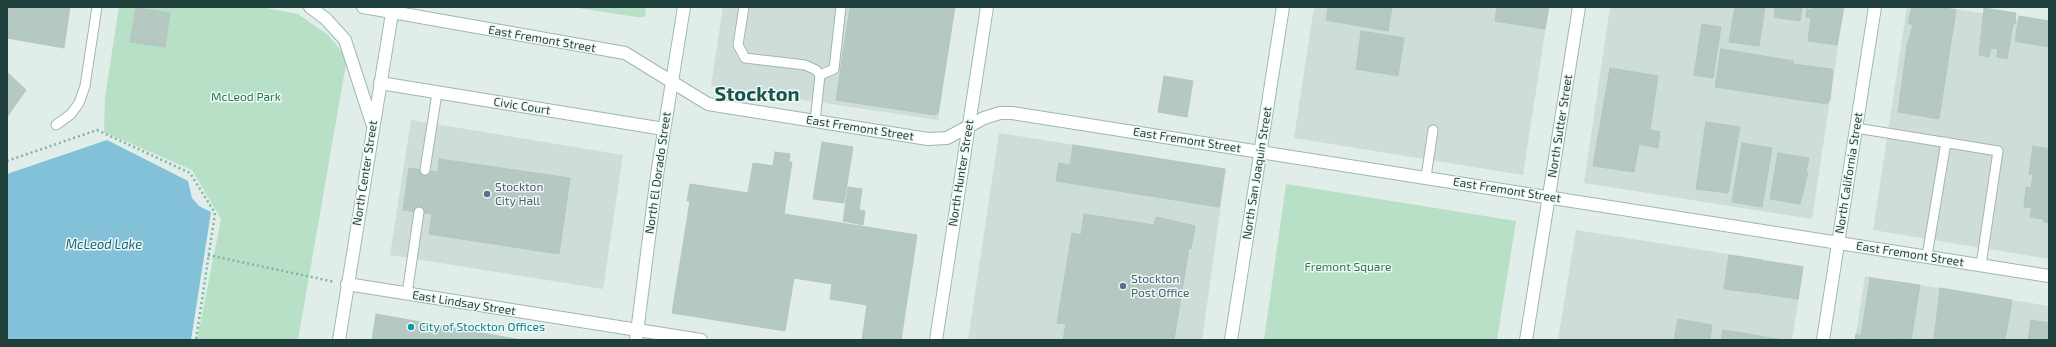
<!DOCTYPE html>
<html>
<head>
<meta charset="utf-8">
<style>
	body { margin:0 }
	#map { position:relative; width:2056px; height:347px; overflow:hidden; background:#e0ede9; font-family:"Exo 2",sans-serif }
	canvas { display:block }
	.frame { position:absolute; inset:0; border:8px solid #1f3f3a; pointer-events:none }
</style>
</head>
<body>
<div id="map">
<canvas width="2056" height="347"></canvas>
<div class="frame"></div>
</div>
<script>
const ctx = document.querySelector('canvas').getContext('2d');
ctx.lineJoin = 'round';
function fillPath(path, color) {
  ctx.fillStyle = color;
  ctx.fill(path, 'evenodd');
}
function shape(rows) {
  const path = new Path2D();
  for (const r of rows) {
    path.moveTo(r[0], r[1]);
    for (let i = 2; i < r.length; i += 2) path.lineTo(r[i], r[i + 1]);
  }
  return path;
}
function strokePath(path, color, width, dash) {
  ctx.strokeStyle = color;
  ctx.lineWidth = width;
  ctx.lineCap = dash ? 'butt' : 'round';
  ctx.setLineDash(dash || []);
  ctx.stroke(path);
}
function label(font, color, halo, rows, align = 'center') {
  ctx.font = font + ' "Exo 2",sans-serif';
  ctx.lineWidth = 3;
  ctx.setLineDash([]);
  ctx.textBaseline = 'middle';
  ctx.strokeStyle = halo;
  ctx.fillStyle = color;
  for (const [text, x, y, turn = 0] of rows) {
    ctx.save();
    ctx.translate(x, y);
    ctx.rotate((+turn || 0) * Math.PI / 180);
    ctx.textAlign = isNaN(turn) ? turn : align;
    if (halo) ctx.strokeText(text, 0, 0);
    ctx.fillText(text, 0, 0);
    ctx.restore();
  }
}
const built = shape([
	[723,7,955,7,938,120,711,86],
	[1314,7,1549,7,1523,175,1294,138],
	[1610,7,1844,7,1812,219,1584,183],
	[1907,7,1943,7,2049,24,2049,259,1873,230],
	[411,120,623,155,603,289,390,255],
	[999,133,1226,169,1202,340,968,340],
	[1576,230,1804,266,1792,340,1558,340],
	[1865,276,2049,306,2049,340,1855,340]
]);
const green = shape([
	[119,7,261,7,298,14,328,35,347,58,298,340,197,340,221,219,192,170,104,132,105,97],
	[571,7,646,7,645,17,637,17],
	[1286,184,1516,221,1497,340,1264,340]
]);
const water = shape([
	[107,140,188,181,192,198,199,206,211,212,191,340,7,340,7,174]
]);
const building = shape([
	[7,7,70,7,64,48,7,38,7,7],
	[850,7,955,7,938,114,935,113,935,115,836,100,850,7],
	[1328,7,1392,7,1388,31,1326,20,1328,7],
	[1497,7,1549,7,1545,29,1495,21,1497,7],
	[1735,7,1765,7,1759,46,1729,42,1735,7],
	[1775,7,1802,7,1800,21,1774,17,1775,7],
	[1812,7,1844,7,1837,45,1808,41,1811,18,1806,17,1807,9,1812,10,1812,7],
	[1912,7,1939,7,1956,10,1939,119,1898,112,1907,46,1913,25,1908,23,1912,7],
	[136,8,170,13,165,47,130,42,136,8],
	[1984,8,2016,13,2015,24,2013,24,2007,59,1997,57,1998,49,1991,48,1989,57,1979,55,1984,8],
	[2019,16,2049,21,2049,47,2015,41,2019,16],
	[1702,24,1721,27,1713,78,1694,75,1702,24],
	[1361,31,1404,38,1398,76,1356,69,1361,31],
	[1721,49,1793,61,1793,64,1831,69,1833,71,1830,100,1827,104,1715,87,1721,49],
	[1610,68,1658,76,1650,130,1660,132,1658,148,1639,144,1634,172,1593,166,1610,68],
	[7,72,26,90,7,117,7,72],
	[1164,76,1193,81,1187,117,1158,112,1164,76],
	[1706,122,1740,127,1728,193,1696,189,1706,122],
	[822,142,853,147,844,203,813,199,822,142],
	[1742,143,1772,148,1762,207,1732,202,1742,143],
	[1073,145,1225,169,1219,207,1056,181,1059,163,1070,165,1073,145],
	[2033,146,2049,149,2049,223,2044,222,2044,219,2030,217,2032,208,2024,207,2026,187,2031,188,2033,174,2029,174,2033,146],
	[775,152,790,154,789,162,792,162,784,214,917,235,901,340,862,340,867,305,830,299,832,284,794,278,785,331,672,313,690,201,687,201,690,184,748,193,753,163,773,166,775,152],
	[1778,153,1809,158,1806,171,1808,172,1800,204,1770,199,1778,153],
	[439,159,570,178,559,254,429,234,432,214,403,210,409,168,438,172,439,159],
	[848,187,862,189,859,210,865,211,863,225,843,221,848,187],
	[1084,214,1154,225,1156,217,1195,226,1191,249,1189,248,1174,340,1063,340,1066,324,1057,323,1072,233,1081,235,1084,214],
	[1729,255,1762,260,1756,293,1724,289,1729,255],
	[1763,261,1803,267,1798,299,1757,293,1763,261],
	[1870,278,1920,285,1911,340,1886,338,1886,340,1855,340,1856,334,1861,336,1870,278],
	[1940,288,2012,300,2005,340,1934,340,1940,288],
	[376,314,521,340,372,340,376,314],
	[1678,319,1712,325,1710,340,1674,340,1678,319],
	[2031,320,2049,323,2049,340,2028,340,2031,320],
	[1723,330,1784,340,1721,340,1723,330]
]);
const path = shape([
	[7,161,97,130,190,173,215,213,196,340],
	[208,255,335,282]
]);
const lane = shape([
	[744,7,738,45,745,58,805,65,816,70,820,75,815,121],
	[820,75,834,69,841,7],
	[56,125,71,114,79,103,85,86,97,7],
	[1856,128,1998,151,1981,265],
	[425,170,437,93],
	[1426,177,1433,130],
	[1927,256,1946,142],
	[407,294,419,212]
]);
const street = shape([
	[392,12,625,53,708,104,928,139,947,138,984,118,1000,113,1012,113,2049,276],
	[380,83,664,129],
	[347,284,701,340],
	[1526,340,1579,7]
]);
const secondary = shape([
	[310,7,326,19,345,40,372,123],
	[363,7,392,12],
	[339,340,393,7],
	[636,340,657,175,684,7],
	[936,340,987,7],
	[1231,340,1283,7],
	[1823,340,1875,7]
]);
const markers = [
	[487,194,4,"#5c6f8a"],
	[1123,286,4,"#5c6f8a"],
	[411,327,4,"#0f9aa8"]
];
const streetNames = [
	["East Fremont Street",542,39,10],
	["Civic Court",522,106,9],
	["North Sutter Street",1560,126,-81],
	["East Fremont Street",860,128,9],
	["East Fremont Street",1187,140,9],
	["North Center Street",365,173,-81],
	["North El Dorado Street",658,173,-82],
	["North Hunter Street",961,173,-81],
	["North San Joaquin Street",1257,173,-81],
	["North California Street",1849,173,-81],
	["East Fremont Street",1507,190,9],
	["East Fremont Street",1910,254,9],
	["East Lindsay Street",464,303,9]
];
const parkNames = [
	["McLeod Park",246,97],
	["Fremont Square",1348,267]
];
const serviceNames = [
	["Stockton",495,187],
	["City Hall",495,201],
	["Stockton",1131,279],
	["Post Office",1131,293]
];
const cultureNames = [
	["City of Stockton Offices",419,327]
];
const waterNames = [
	["McLeod Lake",104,245]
];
const townNames = [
	["Stockton",757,94]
];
fillPath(built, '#ceddd8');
fillPath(green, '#b7e0c6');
fillPath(water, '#82c1d8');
fillPath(building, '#b5c8c2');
strokePath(building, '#b2c7c1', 1);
strokePath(lane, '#a2b5b1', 11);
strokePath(street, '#a2b5b1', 14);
strokePath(secondary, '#9dbab3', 14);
strokePath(path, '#7db4a9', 2.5, [2, 3]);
strokePath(lane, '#fff', 9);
strokePath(street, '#fff', 12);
strokePath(secondary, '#fff', 12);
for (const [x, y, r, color] of markers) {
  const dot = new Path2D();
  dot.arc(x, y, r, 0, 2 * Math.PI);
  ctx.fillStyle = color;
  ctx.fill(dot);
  strokePath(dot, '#f1f9f6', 1.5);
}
label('12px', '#1f3f3a', '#f1f9f6', streetNames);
label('12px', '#257a4f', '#f1f9f6', parkNames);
label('12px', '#4e5e75', '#f1f9f6', serviceNames, 'left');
label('12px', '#0d838f', '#f1f9f6', cultureNames, 'left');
label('italic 13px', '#136381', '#f1f9f6', waterNames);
label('bold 20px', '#19534c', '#f1f9f6', townNames);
</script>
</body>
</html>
